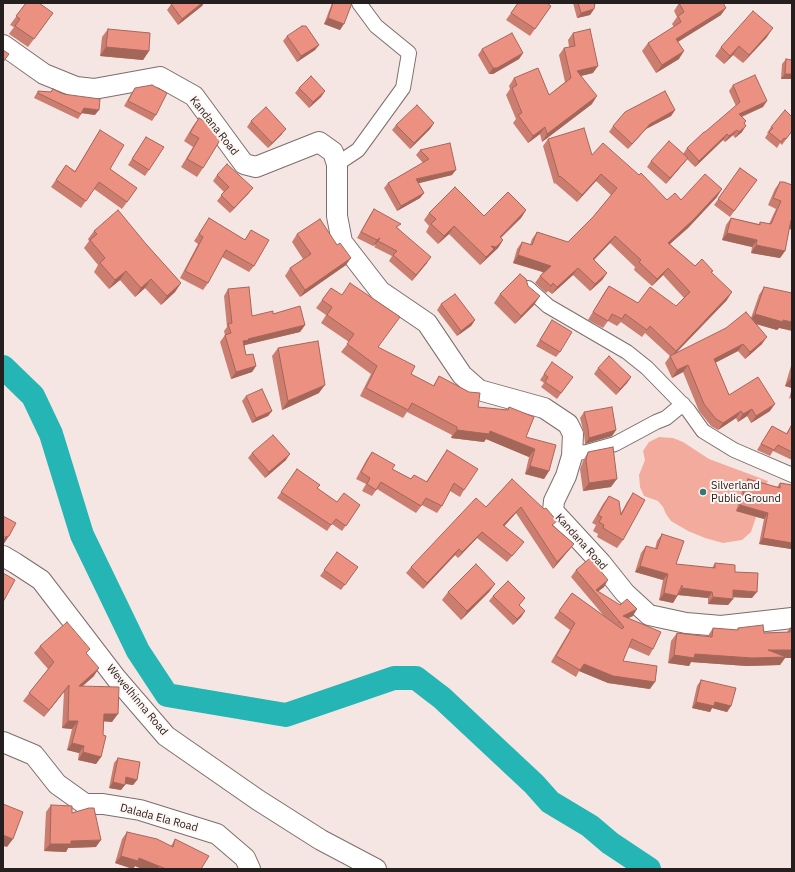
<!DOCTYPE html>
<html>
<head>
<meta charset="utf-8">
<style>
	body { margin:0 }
	#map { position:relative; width:795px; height:872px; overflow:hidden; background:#f6e6e3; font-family:"IBM Plex Sans",sans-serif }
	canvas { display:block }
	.frame { position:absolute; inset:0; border:4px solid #25201f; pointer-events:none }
</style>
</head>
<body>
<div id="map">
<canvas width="795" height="872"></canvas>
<div class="frame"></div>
</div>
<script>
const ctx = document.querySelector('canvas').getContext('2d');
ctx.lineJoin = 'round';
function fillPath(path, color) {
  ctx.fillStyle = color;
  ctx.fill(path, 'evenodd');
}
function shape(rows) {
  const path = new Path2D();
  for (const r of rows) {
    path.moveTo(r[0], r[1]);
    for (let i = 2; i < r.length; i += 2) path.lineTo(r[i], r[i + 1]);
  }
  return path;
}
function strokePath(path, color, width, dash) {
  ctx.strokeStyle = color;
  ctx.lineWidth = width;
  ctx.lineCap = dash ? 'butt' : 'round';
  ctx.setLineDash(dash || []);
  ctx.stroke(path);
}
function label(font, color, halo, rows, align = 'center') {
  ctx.font = font + ' "IBM Plex Sans",sans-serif';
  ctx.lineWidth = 4;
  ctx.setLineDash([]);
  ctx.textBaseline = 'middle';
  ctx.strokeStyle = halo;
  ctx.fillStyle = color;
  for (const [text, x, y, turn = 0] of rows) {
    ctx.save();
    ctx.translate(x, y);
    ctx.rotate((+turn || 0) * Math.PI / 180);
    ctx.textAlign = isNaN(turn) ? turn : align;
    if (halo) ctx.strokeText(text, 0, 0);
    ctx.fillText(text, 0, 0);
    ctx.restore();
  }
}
const green = shape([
	[659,437,673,438,683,442,709,459,768,481,751,532,742,540,723,543,705,538,688,531,671,521,666,514,663,507,658,501,644,496,640,487,639,475,645,460,643,451,649,442]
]);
const river = shape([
	[3,367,33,396,51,434,82,535,138,651,167,695,286,715,394,678,416,678,442,698,534,784,550,802,590,826,610,843,649,869]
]);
const street = shape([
	[337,164,358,150,403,88,409,53,376,26,359,3],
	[528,288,548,306,627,352,647,368,688,410,703,431,734,450,792,475],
	[572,453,587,452,615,444,656,422,666,418,683,404]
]);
const secondary = shape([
	[3,45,44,74,76,87,94,89,160,77,194,96,244,164,256,167,319,142,333,152,337,164,337,216,342,242,380,291,427,323,462,375,479,390,544,408,568,424,573,434,572,456,566,476,554,501,553,511,601,563,625,593,649,615,686,623,721,626,792,618],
	[3,556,15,563,41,580,116,678,166,736,258,800,321,840,376,869],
	[3,742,34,755,57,784,85,804,103,804,140,810,217,834,245,858,250,869]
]);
const wall = shape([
	[26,3,53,13,28,47,9,34,14,27,10,25],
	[172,3,204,3,202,6,178,25,167,10],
	[332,3,352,3,340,30,324,24],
	[518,3,551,6,530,36,506,20],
	[573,3,595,3,594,9,590,15,577,18],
	[679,3,721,15,678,42,679,59,656,73,642,51,648,43,674,27,672,24,677,17,674,11],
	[108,29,149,51,143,60,100,56,102,37],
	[573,33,593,73,581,76,592,104,542,142,540,134,528,143,513,123,516,119,506,95,510,89,509,86,514,78,549,95,565,82,559,55,564,48,569,47,568,40],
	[287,36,319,45,315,50,297,62,283,41],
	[767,37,743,63,733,55,724,64,715,56,721,47],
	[482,49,523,53,519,59,493,74,489,74,478,55],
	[786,59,792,79,781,79,782,64],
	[733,85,763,107,742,117,746,121,744,124,742,132,735,138,733,135,725,142,723,140,695,167,687,159,684,163,666,184,647,167,651,161,683,154,687,148,736,106,729,91],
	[135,88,156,115,152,121,124,106,131,94],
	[299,88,325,91,321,97,309,108,295,93],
	[53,89,95,115,82,113,78,119,34,98,35,96,38,91,50,92],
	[675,110,671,116,646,129,628,149,609,132,613,126],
	[199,118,203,168,197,177,181,167,193,147,184,141,193,126],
	[251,121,282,134,268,148,247,127],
	[434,123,430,129,410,149,392,130,396,125],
	[771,127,792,131,782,145,780,143,777,148,765,138,768,133,767,133],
	[100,130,110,169,137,188,122,209,94,189,81,208,51,187,66,165,75,171],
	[146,137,149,170,145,176,128,165],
	[548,139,592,155,667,200,717,197,688,228,670,244,695,266,712,273,727,300,676,353,751,318,759,295,764,287,779,328,777,330,756,324,762,344,745,359,738,351,715,363,729,395,770,411,751,423,747,416,738,422,736,418,718,430,711,426,699,411,683,372,672,378,665,363,670,356,645,333,642,337,621,322,617,326,608,321,603,328,588,320,604,293,609,286,638,303,676,306,684,298,663,275,652,286,634,270,635,267,610,243,594,260,607,273,602,280,590,291,573,275,552,294,548,291,546,293,535,283,540,276,543,272,513,263,517,249,522,242,530,245,532,239,537,232,568,242,593,217,611,195,596,181,577,202,555,183,554,184,543,146],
	[420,150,452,175,418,183,424,193,420,198,397,211,384,188,388,183,423,163,416,155],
	[740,168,757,180,730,217,714,205],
	[217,175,249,193,230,213,217,201,224,192,213,181],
	[780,182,789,228,785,251,780,258,751,253,752,247,722,240,726,225,731,218,759,224,760,222,769,224,776,209,768,205,775,189],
	[374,209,398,228,427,263,412,281,389,261,392,256,374,247,376,244,373,246,357,238,370,215],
	[526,210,521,218,501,238,503,240,498,248,480,265,449,234,438,244,426,232,429,226,424,220,429,213,484,216],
	[209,218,245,240,251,230,254,266,249,272,222,257,208,283,203,290,180,278,198,244,194,241],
	[94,231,146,244,181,283,175,292,161,305,145,288,135,297,120,280,109,289,94,272,98,265,84,248,89,241,88,239],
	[297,234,346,265,300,297,285,276,290,268,303,259,292,242],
	[528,286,534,305,515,324,494,303,500,294],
	[331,288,378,347,411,374,433,386,439,376,478,407,507,410,509,407,526,437,549,471,544,479,525,474,529,457,486,439,484,442,451,438,452,435,407,412,403,418,360,396,371,374,341,352,349,342,321,323,326,315,316,308],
	[228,289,252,316,273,314,305,325,300,332,245,345,244,346,246,355,256,366,252,372,231,379,220,342,225,335,224,331,227,327,224,296],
	[441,304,475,320,471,326,457,336,437,310],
	[552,320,560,352,556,357,536,346],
	[278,348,319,393,282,410,272,356],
	[792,365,792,397,789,399,792,388,785,386,791,366],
	[598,368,631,377,627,383,616,395,594,374],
	[544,374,573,377,557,399,541,387,544,383,540,380],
	[246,396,272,411,268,416,252,423,242,401],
	[584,412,616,430,612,436,585,444,584,434,580,418],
	[792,424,792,460,773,451,770,456,757,450,772,426,786,434],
	[447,450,464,490,460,497,450,491,442,506,437,513,422,505,416,513,377,489,372,496,362,491,366,484,356,479,367,459,372,452,392,469,411,479,414,475,426,482],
	[588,452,611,487,583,491,580,469,583,461],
	[252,453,286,460,265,478,248,458],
	[297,469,317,488,337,502,360,505,342,531,332,524,327,531,277,498],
	[512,479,554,526,574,544,569,550,553,569,516,513,504,526,524,542,507,562,477,538,458,558,455,555,423,589,406,573,411,567,486,507],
	[748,479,777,487,780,483,792,485,792,547,791,549,759,544,764,519,736,511,744,485],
	[633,493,623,540,617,548,597,537,598,534,593,531,596,525,592,523,603,504,609,496,621,513,627,502],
	[662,534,676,564,712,568,715,563,735,572,752,598,733,597,733,599,728,605,708,604,708,598,678,595,673,603,659,600,663,580,635,572,641,553,646,546,655,549,657,541],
	[337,552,358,567,341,590,320,576],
	[576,570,604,587,598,591,633,616,628,618,653,649,649,656,628,647,623,661,650,689,608,683,579,671,576,677,551,662,570,630,554,618,572,593,604,616,571,577],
	[495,584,489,592,461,620,442,600,448,592],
	[493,596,525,598,519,605,525,611,521,617,513,625,489,601],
	[713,628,737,630,738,628,764,633,787,632,790,628,792,628,792,658,785,658,780,665,747,666,691,662,689,666,668,663,671,641,677,633,707,637],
	[40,646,87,654,94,676,83,686,112,722,104,721,101,757,96,764,78,760,79,753,67,750,72,729,62,728,64,692,44,717,23,701,48,669,34,653],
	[701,680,731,706,727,712,712,708,710,712,692,708,697,686],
	[118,758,137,780,133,785,125,784,121,790,109,788,114,763],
	[51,805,72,813,96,847,68,848,66,852,44,851,46,812],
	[127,832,171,846,175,839,201,869,142,869,135,866,133,869,115,863,122,839]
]);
const shadedWall = shape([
	[202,3,204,3,202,6,178,25,182,19],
	[726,8,721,15,671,46,676,39],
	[594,9,590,15,577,18,581,13],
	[328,18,344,24,340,30,324,24],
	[773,28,767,37,743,63,749,55],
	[319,45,315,50,297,62,301,56],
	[739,46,733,55,724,64,730,56],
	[106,47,149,51,143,60,100,56],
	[684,51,679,59,656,73,662,65],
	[523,53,519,59,493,74,489,74,493,68],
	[598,66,593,73,572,78,577,71],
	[785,74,792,74,792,79,781,79],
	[325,91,321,97,309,108,313,102],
	[597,96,592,104,542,142,547,134],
	[767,101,763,107,735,119,739,114],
	[84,108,99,110,95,115,81,113],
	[675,110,671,116,646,129,628,149,632,144,650,124],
	[434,123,430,129,410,149,414,143],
	[746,126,742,132,735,138,739,132],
	[545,127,540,134,528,143,533,136],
	[286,129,282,134,268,148,272,143],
	[737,130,733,135,725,142,729,136],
	[727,134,723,140,695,167,699,161],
	[688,158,684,163,666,184,670,178],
	[456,170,452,175,412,185,416,179],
	[601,174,596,181,577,202,582,195],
	[253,188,249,193,230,213,234,208],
	[722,189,717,197,688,228,663,250,668,243],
	[424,193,420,198,397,211,401,206],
	[526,210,521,218,494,244,500,237],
	[791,220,792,220,792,230,786,227],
	[454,226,449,234,438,244,444,236],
	[727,233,757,240,752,247,722,240],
	[615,236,610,243,588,266,593,259],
	[380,238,376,244,373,246,377,240],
	[503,240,498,248,480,265,486,257,491,246],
	[756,245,785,251,780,258,751,253],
	[518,255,551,266,546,273,513,263],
	[431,257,427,263,412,281,416,275],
	[351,258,346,265,300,297,305,290],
	[578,268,573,275,552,294,557,287],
	[668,268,663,275,652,286,657,279],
	[126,271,120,280,109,289,115,280],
	[607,273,602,280,590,291,595,284],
	[151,279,145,288,135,297,141,288],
	[181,283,175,292,161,305,167,296],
	[732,292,727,300,671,358,676,351],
	[540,296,534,305,515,324,521,316],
	[755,314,792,322,792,331,779,328,777,330,749,322],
	[475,320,471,326,457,336,461,331],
	[305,325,300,332,245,345,244,347,243,341,248,339],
	[767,337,762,344,745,359,750,352],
	[743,344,738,351,709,366,714,359],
	[688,365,683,372,672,378,677,370],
	[256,366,252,372,231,379,236,372],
	[631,377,627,383,616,395,620,389],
	[791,378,792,379,792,388,785,386],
	[325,385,319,393,282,410,288,401],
	[775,404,770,411,751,423,756,416],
	[752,409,747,416,738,422,743,414],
	[272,411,268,416,252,423,256,418],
	[741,411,736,418,718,430,723,423],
	[457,430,490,431,535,449,529,457,486,439,484,442,451,438],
	[616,430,612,436,585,444,589,438],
	[290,454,286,460,265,478,269,472],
	[530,466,549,471,544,479,525,474],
	[617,479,611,487,583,491,589,483],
	[740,505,768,513,764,519,736,511],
	[521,507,516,513,499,532,503,525],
	[482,532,477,538,458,558,462,552],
	[9,536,3,545,3,540,5,537],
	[763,538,792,543,792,547,791,549,759,544],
	[574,544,569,550,553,569,557,562],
	[459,549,455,555,423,589,427,583],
	[640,566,668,574,663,580,635,572],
	[608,580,604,587,595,594,596,590],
	[495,584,489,592,461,620,467,611],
	[682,588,712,592,708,598,678,595],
	[733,590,757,592,752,598,728,597],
	[664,593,677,596,673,603,659,600],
	[713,597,733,599,728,605,708,604],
	[637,609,633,616,618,623,623,616],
	[525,611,521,617,513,625,517,619],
	[768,650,792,650,792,658,785,658,780,665,747,666,691,662,689,666,668,663,674,655],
	[584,664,655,682,650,689,608,683,579,671],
	[99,668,94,676,74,693,79,686],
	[69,685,64,692,44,717,49,710],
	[696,702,715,702,731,706,727,712,712,708,710,712,692,708],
	[104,714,118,714,112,722,99,721],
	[68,721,78,721,72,729,62,728],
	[72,743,84,746,79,753,67,750],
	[83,752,101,757,96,764,78,760],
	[126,777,137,780,133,785,122,783],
	[113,782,125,785,121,790,109,788],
	[3,835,13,839,7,847,3,846],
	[101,840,96,847,68,848,66,852,44,851,50,844,71,841],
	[121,856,139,858,160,866,158,869,142,869,135,866,133,869,115,863]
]);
const building = shape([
	[26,3,39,3,53,13,34,39,15,26,20,19,16,16,26,3],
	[172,3,202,3,182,19,171,4,172,3],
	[333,3,352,3,344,24,328,18,333,3],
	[518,3,547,3,551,6,535,29,511,13,518,3],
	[578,3,595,3,594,9,581,13,578,3],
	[679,3,723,3,726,8,676,39,684,51,662,65,648,43,681,22,678,16,684,12,679,3],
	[753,11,773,28,749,55,739,46,730,56,721,47,753,11],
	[302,26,306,26,319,45,301,56,287,36,302,26],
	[108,29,150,33,149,51,106,47,108,29],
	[590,29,598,66,577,71,597,96,547,134,545,127,533,136,518,115,522,113,512,88,517,85,514,78,538,68,549,95,571,78,564,48,575,46,573,33,590,29],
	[512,33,523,53,497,68,493,68,482,49,512,33],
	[3,50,9,54,3,62,3,50],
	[786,59,792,60,792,74,785,74,786,59],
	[755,75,767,101,739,114,746,121,744,123,746,126,739,132,737,130,729,136,727,134,699,161,687,148,704,132,705,132,740,102,733,85,755,75],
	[311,76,325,91,313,102,299,88,311,76],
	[152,85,167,93,156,115,128,101,135,88,152,85],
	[53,89,63,94,100,99,99,110,84,108,81,114,38,93,38,91,51,92,53,89],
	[665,91,675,110,650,124,632,144,613,126,625,112,665,91],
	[417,105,434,123,414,143,396,125,417,105],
	[266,107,286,129,272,143,251,121,266,107],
	[785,110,792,117,792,131,786,139,784,138,781,142,769,132,773,128,771,127,785,110],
	[199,118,215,127,222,137,203,168,187,159,199,138,190,133,199,118],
	[584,128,592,155,603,143,639,175,641,173,667,200,675,193,681,200,705,174,722,189,693,220,668,243,695,266,702,259,713,271,711,272,732,292,676,351,650,326,647,330,625,314,622,319,612,314,608,321,593,312,609,286,638,303,650,287,676,306,690,292,668,268,657,279,639,262,641,260,615,236,593,259,607,273,595,284,578,268,557,287,553,283,551,286,540,276,551,266,518,255,522,242,532,245,537,232,568,242,593,217,617,188,601,174,582,195,560,176,559,177,548,139,584,128],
	[100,130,124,145,110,169,137,188,127,202,99,182,86,201,56,180,66,165,75,172,100,130],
	[146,137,164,147,149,170,132,159,146,137],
	[669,141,688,158,670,178,651,161,669,141],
	[450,143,456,170,416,179,424,193,401,206,388,183,429,159,420,150,450,143],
	[227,164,253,188,234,208,221,195,229,187,217,175,227,164],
	[740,168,757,180,734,211,718,199,740,168],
	[780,182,784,182,792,185,792,220,791,220,785,251,756,245,757,240,727,233,731,218,760,225,760,222,771,224,781,201,773,198,780,182],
	[455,187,484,216,508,192,526,210,500,237,503,240,496,247,491,246,494,249,486,257,454,226,444,236,431,224,436,219,429,213,455,187],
	[374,209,401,224,396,227,431,257,416,275,393,255,397,251,378,241,380,238,377,240,361,232,374,209],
	[118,210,146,244,181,283,167,296,151,279,141,288,126,271,115,280,100,263,105,258,90,240,97,234,94,231,118,210],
	[209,218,245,240,251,230,269,240,254,266,226,250,208,283,185,271,203,237,199,234,209,218],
	[320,219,337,245,340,243,351,258,305,290,290,268,311,254,297,234,320,219],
	[520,274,526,279,528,286,540,296,521,316,500,294,520,274],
	[350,283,400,317,378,347,415,366,411,374,434,386,439,376,469,392,480,393,478,407,508,410,509,407,534,417,526,437,556,445,549,471,530,466,535,449,490,431,489,434,457,430,457,427,412,403,408,410,366,388,377,366,347,344,354,334,327,315,332,307,322,300,331,288,342,295,350,283],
	[249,287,252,316,273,311,273,314,300,306,305,325,248,339,249,340,243,341,246,355,253,354,256,366,236,372,225,335,231,333,228,324,232,323,228,289,249,287],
	[764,287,792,293,792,322,783,320,783,322,755,314,764,287],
	[455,294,475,320,461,331,441,304,455,294],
	[746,312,767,337,750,352,743,344,714,359,729,395,758,377,775,404,756,416,752,409,743,414,741,411,723,423,716,419,704,404,688,365,677,370,670,356,726,328,746,312],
	[552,320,572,332,560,352,540,340,552,320],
	[318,341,325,385,288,401,278,348,318,341],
	[609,356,631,377,620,389,598,368,609,356],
	[552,362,573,377,561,393,545,382,548,377,544,374,552,362],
	[262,389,272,411,256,418,246,396,262,389],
	[612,407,616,430,589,438,588,428,584,412,612,407],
	[792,424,792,452,778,445,774,450,761,444,772,426,787,434,792,424],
	[273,435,290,454,269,472,252,453,273,435],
	[613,447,617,479,589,483,586,460,588,452,613,447],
	[447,450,478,469,464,490,454,483,442,506,426,498,421,506,381,482,376,490,367,484,370,478,361,472,372,452,395,465,392,469,411,479,414,475,427,482,447,450],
	[297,469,320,485,317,488,337,502,344,493,360,505,346,526,336,519,331,525,281,492,297,469],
	[512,479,544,509,546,508,557,521,552,525,574,544,557,562,521,507,503,525,524,542,512,556,482,532,462,552,459,549,427,583,411,567,476,498,486,507,512,479],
	[748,479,780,488,780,483,792,485,792,543,763,538,768,513,740,505,748,479],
	[633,493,645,500,623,540,603,528,604,525,599,522,602,517,598,515,609,496,619,501,621,515,633,493],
	[3,516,16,523,9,536,5,537,3,536,3,516],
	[662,534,684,541,676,564,715,568,715,563,735,565,735,572,758,573,757,592,733,590,733,599,713,597,712,592,682,588,682,585,677,596,664,593,668,574,640,566,646,546,657,549,662,534],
	[337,552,358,567,345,585,324,570,337,552],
	[590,558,608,580,596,590,620,605,627,599,637,609,623,616,661,632,653,649,632,639,623,661,657,666,655,682,613,676,584,664,580,670,556,656,575,623,559,611,572,593,622,629,624,627,576,570,590,558],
	[476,564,495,584,467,611,448,592,476,564],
	[3,573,15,580,3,602,3,573],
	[508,581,525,598,519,605,525,611,517,619,493,596,508,581],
	[67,622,90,649,86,653,99,668,79,686,119,687,118,714,104,714,103,735,106,736,101,757,83,752,84,746,72,743,78,721,68,721,69,685,49,710,29,693,54,662,40,646,67,622],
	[763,625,764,633,790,632,790,628,792,628,792,650,768,650,786,657,752,658,695,654,694,658,674,655,677,633,712,637,713,628,738,630,738,628,763,625],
	[701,680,736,688,731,706,715,702,714,706,696,702,701,680],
	[118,758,140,762,137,780,126,777,125,785,113,782,118,758],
	[3,804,23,812,13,839,3,835,3,804],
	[51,805,72,806,72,813,89,808,94,808,101,840,71,841,71,844,50,844,51,805],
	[127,832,157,839,173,847,175,839,209,856,201,869,166,869,139,858,138,861,121,856,127,832]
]);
const markers = [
	[703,492,4,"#307978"]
];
const streetNames = [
	["Kandana Road",214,126,52],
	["Kandana Road",581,542,48],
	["Wewelhinna Road",137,700,50],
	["Dalada Ela Road",159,818,15]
];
const poiNames = [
	["Silverland",711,486],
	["Public Ground",711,499]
];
fillPath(green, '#f3ab9d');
strokePath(river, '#24b5b4', 24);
strokePath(street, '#7c6e6c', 16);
strokePath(secondary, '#7c6e6c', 22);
strokePath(street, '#fff', 14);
strokePath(secondary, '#fff', 20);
fillPath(wall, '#cb7d6f');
fillPath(shadedWall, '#a5665a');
fillPath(building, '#ec9181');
strokePath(building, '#a5665a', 1);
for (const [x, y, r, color] of markers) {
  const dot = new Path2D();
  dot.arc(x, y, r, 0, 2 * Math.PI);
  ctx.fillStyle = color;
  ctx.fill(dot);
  strokePath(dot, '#fff5f3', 1.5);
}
label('11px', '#25201f', '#fff5f3', streetNames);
label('11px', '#25201f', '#fff5f3', poiNames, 'left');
</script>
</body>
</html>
